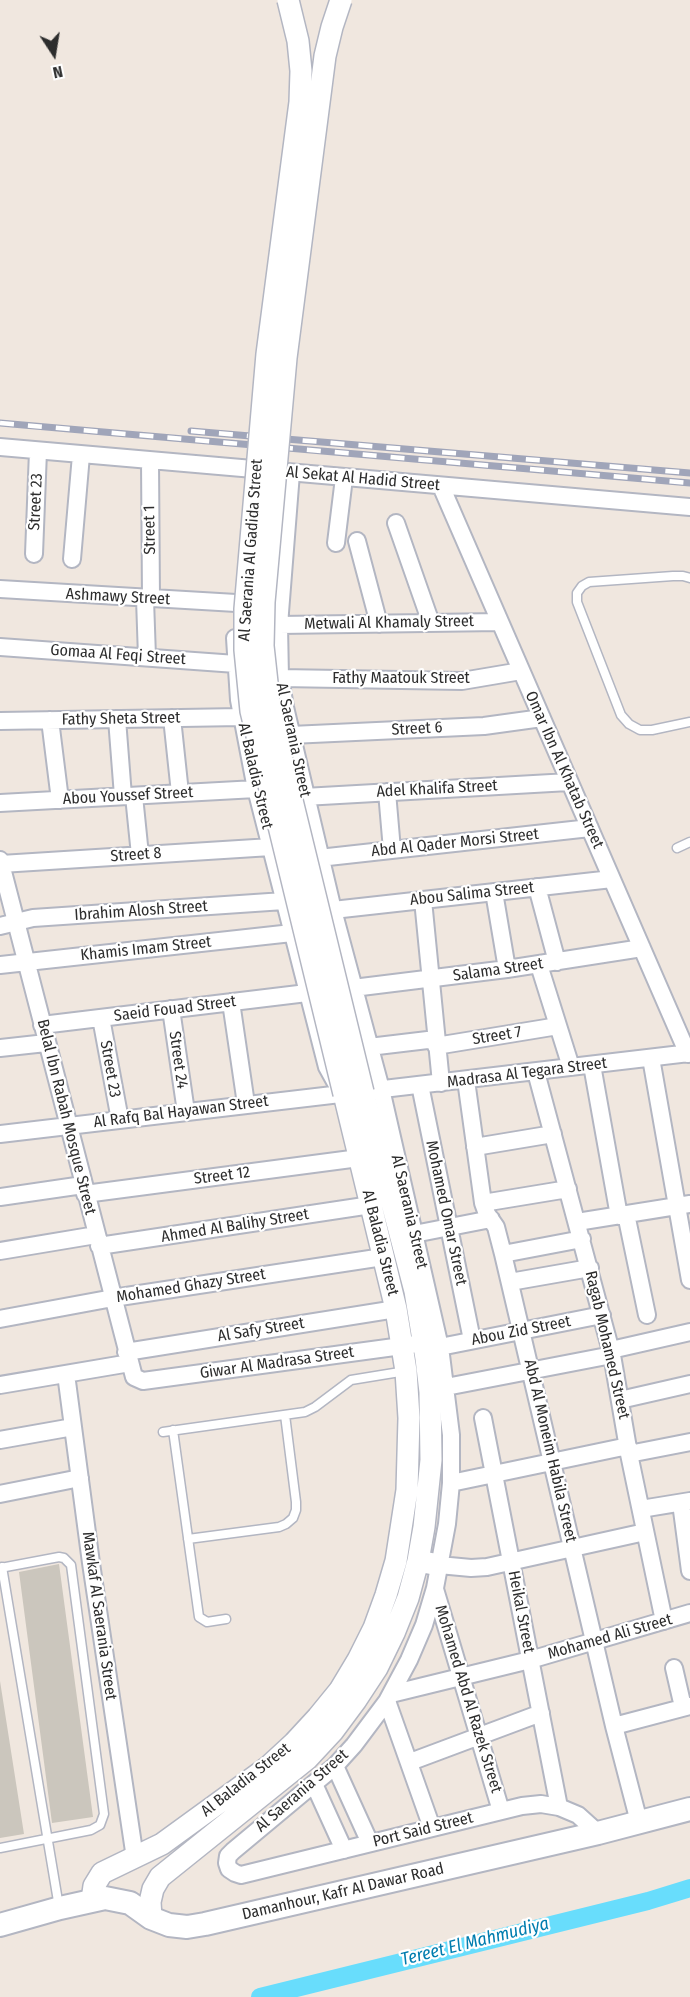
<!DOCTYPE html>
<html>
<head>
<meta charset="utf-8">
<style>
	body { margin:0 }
	#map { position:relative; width:690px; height:1997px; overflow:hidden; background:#f0e7df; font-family:"Fira Sans Condensed",sans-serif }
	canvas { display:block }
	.north { position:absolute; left:24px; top:24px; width:60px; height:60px; -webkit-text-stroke:4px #fff; paint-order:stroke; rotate:168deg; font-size:16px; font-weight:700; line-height:24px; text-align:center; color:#2d2d2d }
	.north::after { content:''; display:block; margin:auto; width:21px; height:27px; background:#2d2d2d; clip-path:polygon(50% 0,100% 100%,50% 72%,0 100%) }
</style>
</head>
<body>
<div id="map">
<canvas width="690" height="1997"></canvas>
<div class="north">N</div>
</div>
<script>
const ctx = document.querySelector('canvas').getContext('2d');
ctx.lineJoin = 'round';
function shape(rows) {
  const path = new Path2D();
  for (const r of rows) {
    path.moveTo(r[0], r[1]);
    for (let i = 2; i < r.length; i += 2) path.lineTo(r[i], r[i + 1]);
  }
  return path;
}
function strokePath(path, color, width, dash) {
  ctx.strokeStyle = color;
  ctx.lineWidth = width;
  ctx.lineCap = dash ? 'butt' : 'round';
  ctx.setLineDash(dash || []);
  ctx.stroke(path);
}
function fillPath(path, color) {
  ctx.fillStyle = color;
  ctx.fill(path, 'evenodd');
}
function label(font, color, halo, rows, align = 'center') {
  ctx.font = font + ' "Fira Sans Condensed",sans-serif';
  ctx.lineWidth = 4.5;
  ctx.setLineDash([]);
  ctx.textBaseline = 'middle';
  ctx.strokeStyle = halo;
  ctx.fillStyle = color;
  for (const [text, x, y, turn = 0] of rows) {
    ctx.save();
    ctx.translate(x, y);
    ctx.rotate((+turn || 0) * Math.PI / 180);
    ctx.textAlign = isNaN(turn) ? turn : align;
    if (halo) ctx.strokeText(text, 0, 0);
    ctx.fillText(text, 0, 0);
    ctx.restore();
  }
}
const canal = shape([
	[260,1997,648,1901,690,1888]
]);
const building = shape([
	[59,1564,93,1817,52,1823,19,1572],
	[0,1681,24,1834,0,1838]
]);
const service = shape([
	[690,578,683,576,673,576,589,582,582,586,577,593,577,602,621,715,629,724,640,730,652,730,690,722],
	[677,848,690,842],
	[173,1430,199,1617,207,1622,226,1619],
	[163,1432,305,1412,315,1407,351,1380,406,1371],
	[188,1539,279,1527,286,1524,293,1518,296,1510,296,1502,285,1415],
	[2,1567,59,1907],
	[0,1568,59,1557,64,1558,71,1565,104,1814,100,1825,91,1830,0,1848]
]);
const minor = shape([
	[0,447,690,507],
	[150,461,151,599],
	[291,473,279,625,280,678,285,707,333,910,381,1089,440,1347,451,1435,451,1483,447,1524,435,1588,424,1625,409,1660,387,1701,354,1745,335,1766,233,1851,228,1856,227,1863,229,1869,235,1873,241,1875,522,1806,541,1804,559,1807,578,1815,598,1833],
	[441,486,688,1054],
	[396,523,431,623],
	[357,541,379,624],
	[336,543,344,478],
	[34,554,38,451],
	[72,559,81,455],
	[0,589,236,603],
	[145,599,147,657],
	[279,625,500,622],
	[235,638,239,700,256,789,327,1067,338,1087],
	[0,647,236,664],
	[280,678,462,681,521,671],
	[172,718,180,793],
	[117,719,123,796],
	[50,720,60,800],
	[0,721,241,717],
	[291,735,484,726,542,718],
	[387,792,392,850],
	[134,796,140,855],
	[304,797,569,782],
	[0,803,256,789],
	[319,858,590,828],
	[0,860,134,1377,143,1381,424,1343],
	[1,864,271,847],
	[537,887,557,962],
	[494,892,507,969],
	[423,900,441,1083],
	[333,910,612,879],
	[0,926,33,918,284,901],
	[0,965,292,933],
	[539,965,571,1067],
	[353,988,507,969,642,948],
	[231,1002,246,1104],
	[171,1009,186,1112],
	[101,1018,120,1120],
	[42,1025,307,993],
	[436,1046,558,1026],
	[369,1047,436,1039],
	[0,1048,46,1043],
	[651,1058,690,1280],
	[592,1065,619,1216],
	[536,1072,612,1355,629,1454,664,1621],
	[466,1080,483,1203,487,1214,496,1227,503,1254,614,1726,639,1822],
	[420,1085,472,1340],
	[0,1134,690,1053],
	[475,1147,553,1134],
	[85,1194,359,1158],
	[0,1197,83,1185],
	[483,1203,568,1189],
	[626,1214,647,1315],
	[577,1222,690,1204],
	[414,1234,491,1219],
	[99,1246,371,1205],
	[0,1251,96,1235],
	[503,1254,582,1239],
	[510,1282,590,1268],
	[0,1319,113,1298,383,1257],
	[440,1347,602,1315],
	[611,1350,690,1332],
	[126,1352,396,1309],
	[66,1374,91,1563,135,1858],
	[0,1385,130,1363],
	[446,1387,612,1355],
	[620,1400,690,1384],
	[483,1418,559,1807],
	[0,1440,73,1427],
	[629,1454,690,1442],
	[451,1483,628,1446],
	[0,1494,80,1478],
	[681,1503,690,1571],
	[641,1509,690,1501],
	[439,1565,471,1568,487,1567,645,1532],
	[435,1589,501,1811],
	[674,1668,683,1707],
	[391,1694,530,1660,690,1613],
	[387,1701,432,1828],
	[614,1726,690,1706],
	[410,1762,541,1713],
	[335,1766,370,1843],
	[314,1784,344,1850]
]);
const tertiary = shape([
	[418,1561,439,1565],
	[92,1900,94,1886,102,1873,162,1844,268,1767,294,1743,318,1717,340,1690,358,1660,374,1628,386,1595,396,1561,407,1490,409,1418,406,1371,396,1309,344,1094],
	[151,1918,150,1902,153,1889,160,1877,307,1759,333,1731,356,1700,377,1668,394,1633,408,1598,418,1561,424,1527,431,1460,430,1392,426,1358,415,1291,363,1092]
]);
const secondary = shape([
	[0,1925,60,1908,105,1898,130,1903,151,1918,169,1925,187,1927,205,1924,598,1833,690,1809]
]);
const rail = shape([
	[0,423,690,483],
	[191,431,690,473]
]);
const tertiaryBridge = shape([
	[288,0,298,41,301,71,300,102,267,354,245,609,245,650,251,711,344,1094],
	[341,0,332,27,325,56,286,358,264,602,263,646,270,710,363,1092]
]);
const streetNames = [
	["Al Sekat Al Hadid Street",363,479,5],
	["Street 23",36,502,-87],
	["Street 1",150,530,-91],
	["Al Saerania Al Gadida Street",251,550,-86],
	["Ashmawy Street",118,597,3],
	["Metwali Al Khamaly Street",389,623,-1],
	["Gomaa Al Feqi Street",118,655,4],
	["Fathy Maatouk Street",401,679],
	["Fathy Sheta Street",121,719,-1],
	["Street 6",417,729,-3],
	["Al Saerania Street",293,740,78],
	["Omar Ibn Al Khatab Street",564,770,66],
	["Al Baladia Street",255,776,77],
	["Adel Khalifa Street",437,789,-3],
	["Abou Youssef Street",128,796,-3],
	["Abd Al Qader Morsi Street",455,843,-6],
	["Street 8",136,855,-4],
	["Abou Salima Street",472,894,-6],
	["Ibrahim Alosh Street",141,911,-4],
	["Khamis Imam Street",146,949,-6],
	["Salama Street",498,970,-8],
	["Saeid Fouad Street",175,1009,-7],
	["Street 7",497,1036,-9],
	["Street 24",178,1060,82],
	["Street 23",110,1069,80],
	["Madrasa Al Tegara Street",527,1073,-7],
	["Al Rafq Bal Hayawan Street",181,1112,-7],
	["Belal Ibn Rabah Mosque Street",66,1117,76],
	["Street 12",222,1176,-7],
	["Al Saerania Street",409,1212,77],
	["Mohamed Omar Street",446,1213,78],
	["Ahmed Al Balihy Street",235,1226,-9],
	["Al Baladia Street",380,1243,76],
	["Mohamed Ghazy Street",191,1286,-9],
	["Al Safy Street",261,1330,-9],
	["Abou Zid Street",521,1331,-11],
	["Ragab Mohamed Street",607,1345,77],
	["Giwar Al Madrasa Street",277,1363,-8],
	["Abd Al Moneim Habila Street",550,1451,77],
	["Heikal Street",521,1612,79],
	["Mawkaf Al Saerania Street",99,1616,82],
	["Mohamed Ali Street",610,1637,-16],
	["Mohamed Abd Al Razek Street",468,1699,73],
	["Al Baladia Street",246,1780,-38],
	["Al Saerania Street",302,1791,-41],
	["Port Said Street",423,1830,-14],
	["Damanhour, Kafr Al Dawar Road",343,1892,-13]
];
const waterNames = [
	["Tereet El Mahmudiya",475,1942,-14]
];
strokePath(canal, '#68ddfc', 18);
fillPath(building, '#cbc6bd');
strokePath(service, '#b3b6c2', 11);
strokePath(minor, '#b3b6c2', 20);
strokePath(tertiary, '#b3b6c2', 24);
strokePath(secondary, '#b3b6c2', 26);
strokePath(service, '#fff', 8);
strokePath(minor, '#fff', 16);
strokePath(tertiary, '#fff', 21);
strokePath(secondary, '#fff', 22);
strokePath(rail, '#a0a5b9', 7);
strokePath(rail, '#fff', 4.5, [14]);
strokePath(tertiaryBridge, '#b3b6c2', 24, []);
strokePath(tertiaryBridge, '#fff', 21);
label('16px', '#2d2d2d', '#fff', streetNames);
label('italic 18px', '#007daf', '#fff', waterNames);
</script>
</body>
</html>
